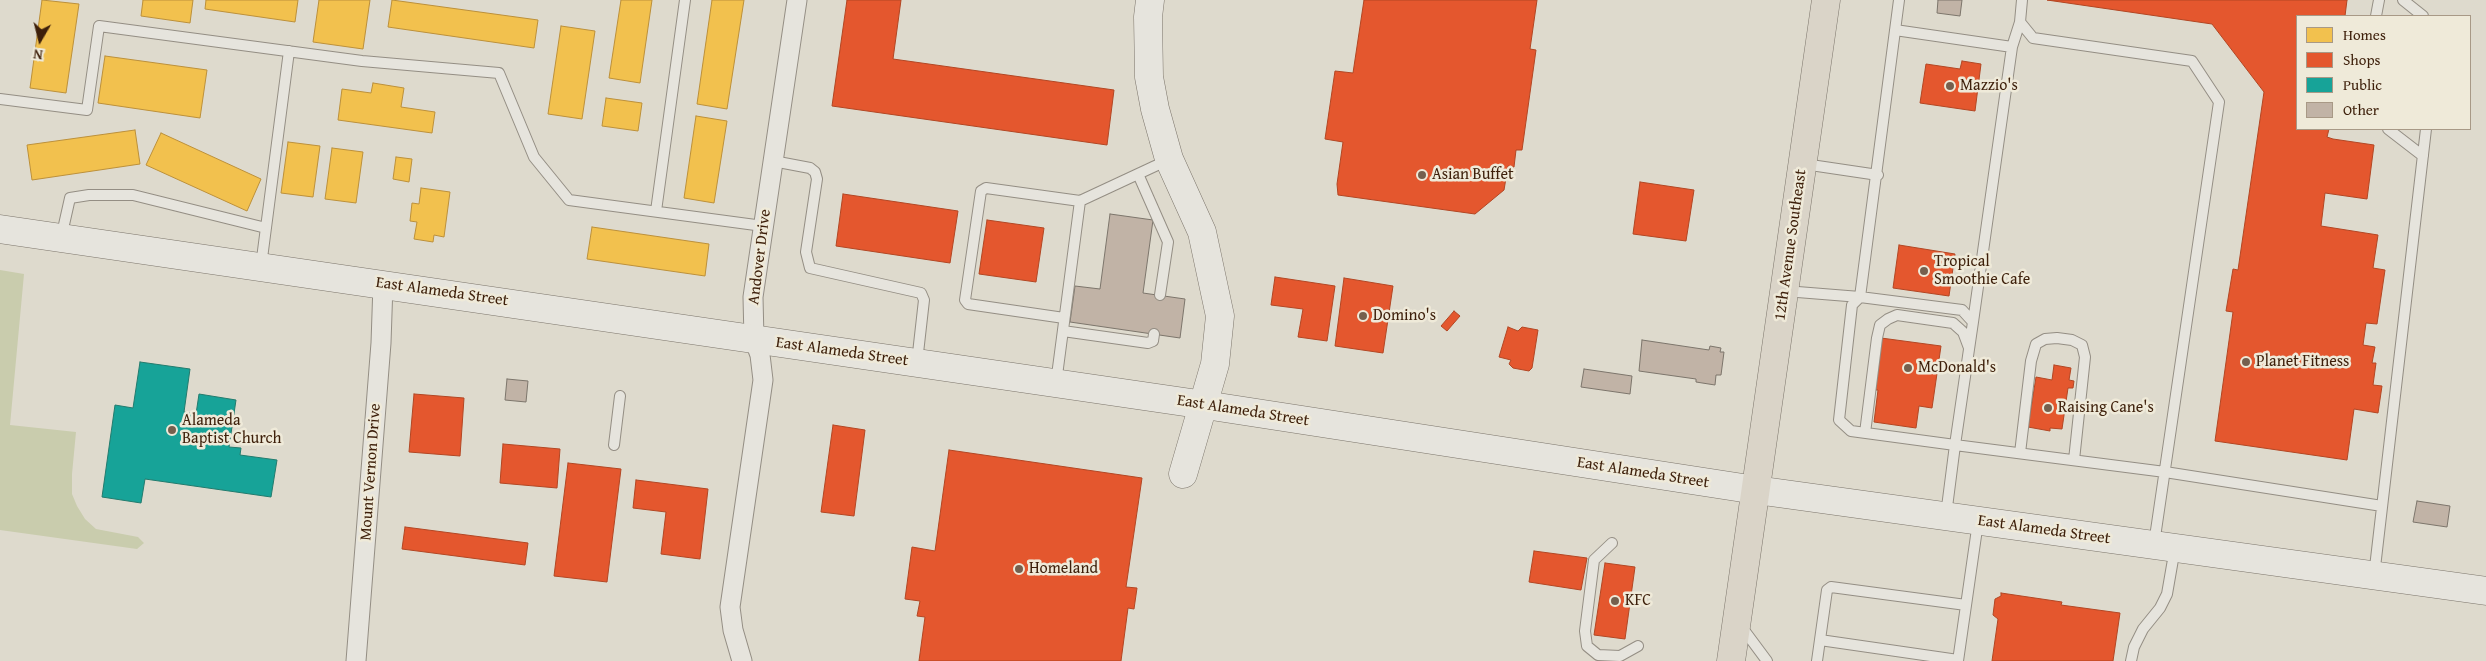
<!DOCTYPE html>
<html>
<head>
<meta charset="utf-8">
<style>
	body { margin:0 }
	#map { position:relative; width:2486px; height:661px; overflow:hidden; background:#dedacd; font-family:"Gentium Book Plus",serif }
	canvas { display:block }
	.legend { position:absolute; left:2296px; top:15px; width:175px; height:115px; box-sizing:border-box; background:#efead9; border:1px solid #a89986; margin:0; padding:6px 9px; list-style:none; font-size:15px; color:#3d1f0a }
	.legend li { display:flex; align-items:center; gap:10px; height:25px }
	.legend b { width:25px; border:1px solid #a89986 }
	.north { position:absolute; left:15px; top:15px; width:50px; height:50px; -webkit-text-stroke:4px #efead9; paint-order:stroke; rotate:188deg; font-size:14px; font-weight:700; line-height:20px; text-align:center; color:#3d1f0a }
	.north::after { content:''; display:block; margin:auto; width:18px; height:22px; background:#3d1f0a; clip-path:polygon(50% 0,100% 100%,50% 72%,0 100%) }
</style>
</head>
<body>
<div id="map">
<canvas width="2486" height="661"></canvas>
<ul class="legend">
<li><b style="height:14px;background:#f2c14e"></b>Homes</li>
<li><b style="height:14px;background:#e4572e"></b>Shops</li>
<li><b style="height:14px;background:#17a398"></b>Public</li>
<li><b style="height:14px;background:#c1b3a6"></b>Other</li>
</ul>
<div class="north">N</div>
</div>
<script>
const ctx = document.querySelector('canvas').getContext('2d');
ctx.lineJoin = 'round';
function fillPath(path, color) {
  ctx.fillStyle = color;
  ctx.fill(path, 'evenodd');
}
function shape(rows) {
  const path = new Path2D();
  for (const r of rows) {
    path.moveTo(r[0], r[1]);
    for (let i = 2; i < r.length; i += 2) path.lineTo(r[i], r[i + 1]);
  }
  return path;
}
function strokePath(path, color, width, dash) {
  ctx.strokeStyle = color;
  ctx.lineWidth = width;
  ctx.lineCap = dash ? 'butt' : 'round';
  ctx.setLineDash(dash || []);
  ctx.stroke(path);
}
function label(font, color, halo, rows, align = 'center') {
  ctx.font = font + ' "Gentium Book Plus",serif';
  ctx.lineWidth = 5;
  ctx.setLineDash([]);
  ctx.textBaseline = 'middle';
  ctx.strokeStyle = halo;
  ctx.fillStyle = color;
  for (const [text, x, y, turn = 0] of rows) {
    ctx.save();
    ctx.translate(x, y);
    ctx.rotate((+turn || 0) * Math.PI / 180);
    ctx.textAlign = isNaN(turn) ? turn : align;
    if (halo) ctx.strokeText(text, 0, 0);
    ctx.fillText(text, 0, 0);
    ctx.restore();
  }
}
const green = shape([
	[0,270,24,274,10,425,76,432,72,474,72,494,77,506,85,519,96,529,138,537,144,543,137,549,0,530]
]);
const homes = shape([
	[42,0,79,4,66,93,30,88,42,0],
	[143,0,193,0,190,23,141,16,143,0],
	[206,0,298,0,295,22,205,9,206,0],
	[319,0,370,0,363,49,313,42,319,0],
	[392,0,538,20,534,48,388,27,392,0],
	[621,0,652,0,640,83,609,78,621,0],
	[712,0,744,0,727,109,697,104,712,0],
	[561,26,595,31,582,119,548,114,561,26],
	[105,56,207,70,200,118,98,103,105,56],
	[373,83,404,88,401,107,435,112,432,133,338,120,342,89,371,93,373,83],
	[606,98,642,103,638,131,602,126,606,98],
	[696,116,727,121,714,203,684,198,696,116],
	[135,130,140,164,32,180,27,145,135,130],
	[161,133,261,179,247,211,146,165,161,133],
	[288,142,320,146,313,197,281,193,288,142],
	[332,148,363,152,356,203,325,199,332,148],
	[396,157,412,159,409,182,393,179,396,157],
	[421,188,450,192,444,237,434,235,433,242,414,239,417,222,410,221,412,203,419,204,421,188],
	[592,227,709,244,705,276,587,259,592,227]
]);
const shops = shape([
	[847,0,901,0,893,59,1114,90,1107,145,832,106,847,0],
	[1364,0,1537,0,1530,49,1536,50,1522,150,1516,150,1514,167,1508,166,1504,190,1475,214,1338,195,1337,184,1343,142,1325,139,1335,71,1353,73,1364,0],
	[2347,0,2345,16,2297,16,2297,129,2329,129,2327,137,2333,139,2374,145,2367,199,2325,193,2321,226,2378,235,2373,268,2385,270,2377,324,2366,323,2363,345,2375,347,2372,363,2376,363,2373,385,2382,386,2378,413,2354,409,2347,460,2215,441,2233,312,2226,311,2233,269,2238,270,2264,92,2212,24,2047,0,2347,0],
	[1962,61,1981,64,1975,111,1920,103,1926,64,1960,69,1962,61],
	[1640,182,1694,190,1686,241,1633,234,1640,182],
	[843,194,958,211,950,263,836,246,843,194],
	[987,220,1044,228,1036,282,979,274,987,220],
	[1899,245,1955,254,1949,296,1893,288,1899,245],
	[1275,277,1335,286,1327,341,1298,337,1303,309,1271,305,1275,277],
	[1344,278,1393,286,1383,353,1335,346,1344,278],
	[1454,311,1460,316,1447,331,1441,326,1454,311],
	[1508,327,1518,331,1522,327,1538,330,1532,368,1529,371,1513,368,1509,364,1511,360,1499,357,1508,327],
	[1881,338,1941,346,1932,408,1919,406,1916,428,1874,422,1878,390,1874,390,1881,338],
	[2054,365,2071,368,2069,380,2074,381,2073,388,2068,388,2062,429,2050,428,2050,431,2028,427,2036,377,2052,380,2054,365],
	[414,394,464,398,460,456,409,452,414,394],
	[833,425,865,430,854,516,821,512,833,425],
	[503,444,560,449,557,488,500,483,503,444],
	[949,450,1142,478,1126,587,1137,588,1134,609,1128,608,1121,661,919,661,925,617,917,616,920,601,905,599,912,547,935,551,949,450],
	[568,463,621,469,607,582,554,576,568,463],
	[636,480,708,489,700,559,661,554,666,512,633,508,636,480],
	[405,527,528,543,525,565,402,549,405,527],
	[1534,551,1587,558,1581,590,1529,582,1534,551],
	[1605,563,1635,567,1625,639,1594,635,1605,563],
	[2001,593,2062,602,2061,605,2120,613,2113,661,1992,661,1998,619,1993,615,1995,599,2001,596,2001,593]
]);
const public = shape([
	[140,362,190,369,184,412,196,414,199,394,236,400,229,447,241,448,240,455,277,460,271,497,145,479,141,503,102,497,115,405,133,408,140,362]
]);
const building = shape([
	[1938,0,1962,0,1960,16,1937,13,1938,0],
	[1110,214,1153,220,1143,293,1185,299,1180,338,1070,322,1075,286,1100,289,1110,214],
	[1642,340,1709,350,1710,346,1721,348,1720,352,1724,352,1721,375,1716,375,1715,385,1696,382,1696,379,1639,371,1642,340],
	[1584,369,1632,376,1630,394,1581,387,1584,369],
	[507,379,528,381,526,402,505,400,507,379],
	[2417,501,2450,506,2447,527,2413,522,2417,501]
]);
const lane = shape([
	[2022,0,2020,22,2033,38,2192,61,2219,102,2154,544],
	[2403,0,2423,16],
	[2376,16,2379,0],
	[1895,30,2012,47],
	[0,99,87,110,99,26,362,61,499,73,534,157,569,200,763,226],
	[2388,129,2423,156],
	[773,161,810,168,815,172,817,179,806,252,810,268,921,293,924,300,917,362],
	[1804,164,1878,175],
	[1138,174,1168,242,1160,295],
	[656,211,685,0],
	[61,238,70,198,89,195,133,195,266,228],
	[261,266,289,51],
	[1785,291,1860,297,1899,0],
	[1064,318,968,304,965,300,981,191,986,188,1080,201],
	[1973,322,2012,47,2020,22],
	[1063,331,1148,343,1153,341,1154,334],
	[1056,383,1080,201,1168,160],
	[1865,433,1877,338,1880,325,1888,319,1897,315,1953,323,1963,332,1969,348],
	[614,445,620,396],
	[2020,453,2031,361,2036,344,2045,339,2057,338,2072,340,2082,345,2085,357,2074,460],
	[1946,515,1955,445,1973,322,1962,310,1860,297,1852,305,1839,420,1851,431,1955,445,2165,472,2382,506],
	[1612,543,1594,560,1585,631,1587,646,1598,655,1620,656,1638,646],
	[2374,576,2426,129],
	[1741,626,1767,661],
	[1820,640,1958,660],
	[1817,661,1827,590,1831,587,1966,605],
	[1958,661,1978,522],
	[2131,661,2134,647,2143,629,2160,608,2167,594,2175,548]
]);
const street = shape([
	[356,661,381,343,383,284],
	[742,661,733,630,730,607,763,380,760,355,754,339,753,297,797,0]
]);
const secondary = shape([
	[1150,0,1148,17,1149,77,1155,109,1169,159,1202,232,1220,316,1215,364,1183,474],
	[0,229,1205,405,1756,490,2486,591]
]);
const primary = shape([
	[1731,661,1826,0]
]);
const markers = [
	[1950,86,5,"#75604e"],
	[1422,175,5,"#75604e"],
	[1924,271,5,"#75604e"],
	[1363,316,5,"#75604e"],
	[2246,362,5,"#75604e"],
	[1908,368,5,"#75604e"],
	[2048,408,5,"#75604e"],
	[172,430,5,"#75604e"],
	[1019,569,5,"#75604e"],
	[1615,601,5,"#75604e"]
];
const poiNames = [
	["Mazzio's",1960,86],
	["Asian Buffet",1432,175],
	["Tropical",1934,262],
	["Smoothie Cafe",1934,280],
	["Domino's",1373,316],
	["Planet Fitness",2256,362],
	["McDonald's",1918,368],
	["Raising Cane's",2058,408],
	["Alameda",182,421],
	["Baptist Church",182,439],
	["Homeland",1029,569],
	["KFC",1625,601]
];
const streetNames = [
	["12th Avenue Southeast",1791,245,-82],
	["Andover Drive",760,257,-83],
	["East Alameda Street",442,292,8],
	["East Alameda Street",842,352,8],
	["East Alameda Street",1243,411,9],
	["Mount Vernon Drive",371,472,-86],
	["East Alameda Street",1643,473,9],
	["East Alameda Street",2044,530,8]
];
fillPath(green, '#c9ccad');
fillPath(homes, '#f2c14e');
strokePath(homes, '#bc903a', 1);
fillPath(shops, '#e4572e');
strokePath(shops, '#b24623', 1);
fillPath(public, '#17a398');
strokePath(public, '#227b6d', 1);
fillPath(building, '#c1b3a6');
strokePath(building, '#7c756b', 1);
strokePath(lane, '#948e84', 12);
strokePath(street, '#948e84', 21);
strokePath(secondary, '#7c756b', 29);
strokePath(primary, '#7c756b', 29);
strokePath(lane, '#e6e4dd', 10);
strokePath(street, '#e6e4dd', 19);
strokePath(secondary, '#e6e4dd', 28);
strokePath(primary, '#dad4c8', 28);
for (const [x, y, r, color] of markers) {
  const dot = new Path2D();
  dot.arc(x, y, r, 0, 2 * Math.PI);
  ctx.fillStyle = color;
  ctx.fill(dot);
  strokePath(dot, '#efead9', 2);
}
label('16px', '#3d1f0a', '#efead9', poiNames, 'left');
label('16px', '#3d1f0a', '#efead9', streetNames);
</script>
</body>
</html>
